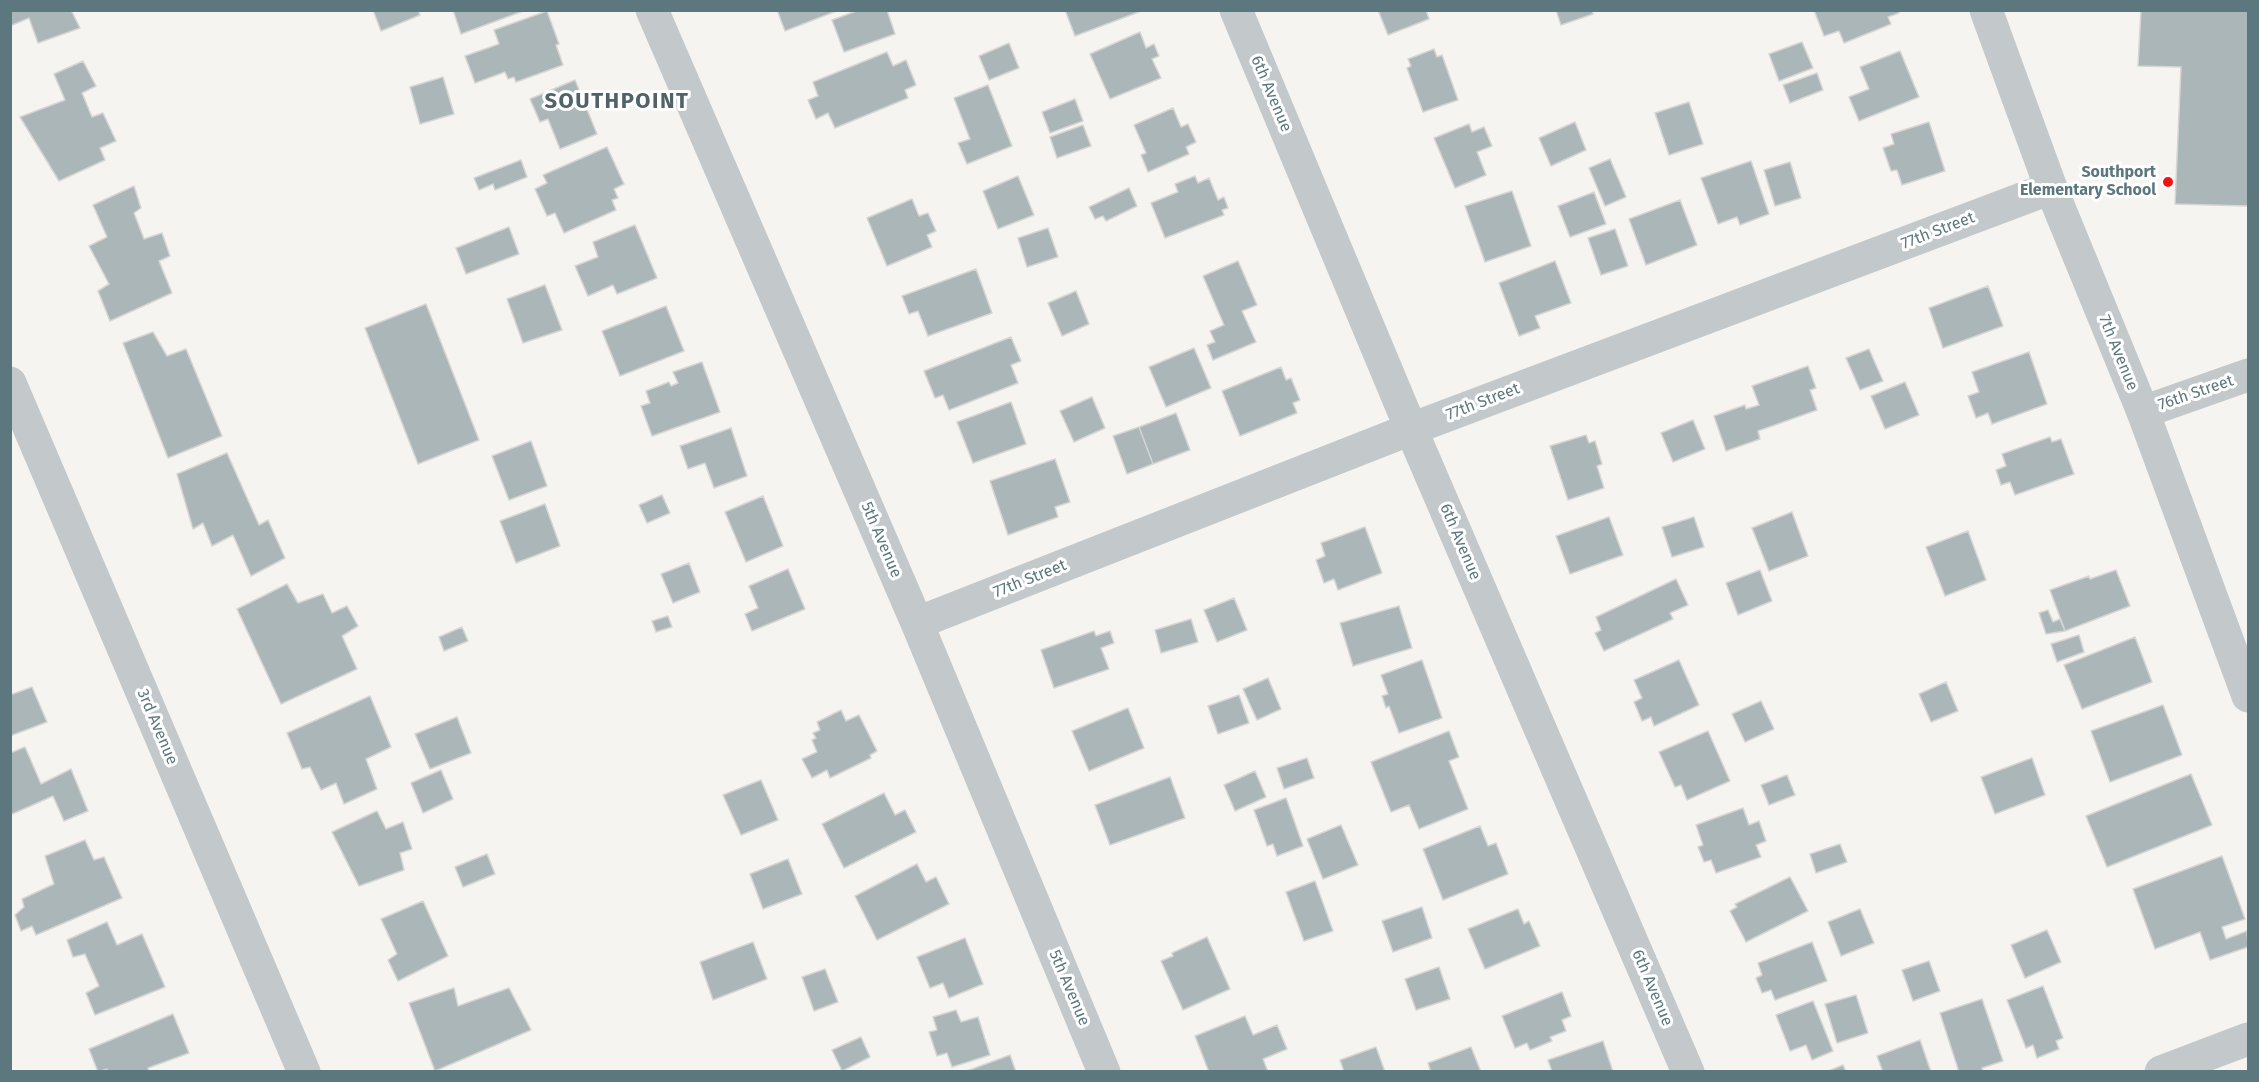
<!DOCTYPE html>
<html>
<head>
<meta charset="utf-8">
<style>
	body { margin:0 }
	#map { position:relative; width:2259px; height:1082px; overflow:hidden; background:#f5f4f0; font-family:"Fira Sans",sans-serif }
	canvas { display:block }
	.frame { position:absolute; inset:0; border:12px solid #5c787e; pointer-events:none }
</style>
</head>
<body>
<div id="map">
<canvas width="2259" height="1082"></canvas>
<div class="frame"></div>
</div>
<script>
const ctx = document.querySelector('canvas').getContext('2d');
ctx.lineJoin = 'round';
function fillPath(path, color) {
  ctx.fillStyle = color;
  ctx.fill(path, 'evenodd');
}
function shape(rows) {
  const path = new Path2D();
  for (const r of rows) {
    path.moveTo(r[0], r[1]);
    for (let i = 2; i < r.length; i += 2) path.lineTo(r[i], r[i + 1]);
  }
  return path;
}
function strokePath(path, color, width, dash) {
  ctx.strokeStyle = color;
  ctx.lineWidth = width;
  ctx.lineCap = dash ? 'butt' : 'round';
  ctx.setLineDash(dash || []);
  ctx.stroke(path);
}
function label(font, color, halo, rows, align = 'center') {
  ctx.font = font + ' "Fira Sans",sans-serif';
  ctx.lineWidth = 6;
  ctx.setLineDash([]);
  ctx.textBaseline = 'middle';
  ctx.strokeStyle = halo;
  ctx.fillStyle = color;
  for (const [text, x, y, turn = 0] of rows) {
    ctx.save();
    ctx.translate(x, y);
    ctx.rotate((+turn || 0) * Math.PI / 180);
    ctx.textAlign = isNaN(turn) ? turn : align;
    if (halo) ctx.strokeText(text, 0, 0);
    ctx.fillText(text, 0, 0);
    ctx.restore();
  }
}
const building = shape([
	[10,10,71,10,80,28,38,43,29,18,10,26,10,10],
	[373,10,418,10,420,15,381,31,373,10],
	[453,10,526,10,461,34,453,10],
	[777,10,839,10,785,31,777,10],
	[859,10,887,10,895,34,844,52,832,20,859,10],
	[1065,10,1144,10,1075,36,1065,10],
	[1378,10,1426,10,1429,19,1388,35,1378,10],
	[1556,10,1592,10,1593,14,1561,25,1556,10],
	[1814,10,1898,10,1899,13,1888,17,1891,24,1844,43,1839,31,1824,36,1814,10],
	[2141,10,2248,10,2248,206,2175,204,2181,67,2138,66,2141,10],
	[547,11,559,44,556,45,563,65,516,82,514,77,508,79,505,72,475,83,465,56,499,44,494,30,547,11],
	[1140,32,1146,48,1154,44,1159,56,1152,59,1161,78,1110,99,1090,54,1140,32],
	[1802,42,1813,68,1779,81,1769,54,1802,42],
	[1009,43,1019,68,989,80,979,56,1009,43],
	[1434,49,1437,57,1442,55,1458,100,1423,112,1407,68,1411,66,1408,59,1434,49],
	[1900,51,1919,97,1859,121,1849,97,1869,89,1860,67,1900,51],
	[887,52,893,66,906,60,916,85,905,90,908,98,835,128,828,113,816,119,808,100,818,96,813,82,887,52],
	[83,61,96,86,82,93,92,117,103,113,116,141,100,148,105,160,59,181,20,117,65,100,54,74,83,61],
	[1817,73,1823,90,1790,103,1783,85,1817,73],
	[443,77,454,114,420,124,410,87,443,77],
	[575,80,597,134,560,149,548,119,540,122,530,99,575,80],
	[988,85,1012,146,967,164,958,143,970,139,954,98,988,85],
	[1075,99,1083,121,1050,133,1042,112,1075,99],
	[1689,102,1703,144,1669,155,1655,113,1689,102],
	[1173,108,1181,127,1188,124,1196,142,1186,147,1189,154,1148,172,1141,155,1146,153,1134,125,1173,108],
	[1575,122,1586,150,1551,166,1539,138,1575,122],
	[1929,122,1945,171,1902,185,1897,170,1891,171,1883,148,1894,144,1891,134,1929,122],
	[1469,124,1472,132,1484,127,1492,146,1477,152,1486,175,1455,188,1434,138,1469,124],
	[1083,125,1091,146,1057,158,1050,137,1083,125],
	[607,147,624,184,614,189,618,198,612,200,616,210,564,233,555,213,547,216,535,189,547,183,543,175,607,147],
	[1610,159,1626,197,1605,206,1589,168,1610,159],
	[521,160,527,177,495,190,493,184,479,190,474,178,521,160],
	[1751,161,1769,214,1740,225,1737,217,1718,224,1701,178,1751,161],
	[1790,162,1801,198,1775,206,1764,170,1790,162],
	[1018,176,1034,215,998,229,983,191,1018,176],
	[1195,176,1198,183,1209,178,1218,200,1224,197,1228,208,1222,210,1224,215,1165,238,1151,203,1178,192,1175,184,1195,176],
	[134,186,141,208,134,213,144,239,162,233,170,256,159,261,172,293,110,321,98,291,109,284,89,246,107,237,93,205,134,186],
	[1129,188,1137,206,1106,221,1103,216,1095,219,1089,207,1129,188],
	[1512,191,1531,246,1485,262,1465,206,1512,191],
	[1594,192,1606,224,1570,237,1558,206,1594,192],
	[912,199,919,216,928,213,936,231,927,235,932,247,887,266,867,218,912,199],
	[1680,200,1697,245,1646,265,1629,219,1680,200],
	[635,225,657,278,617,294,613,285,588,296,575,266,598,257,593,242,635,225],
	[509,227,519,254,466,274,456,248,509,227],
	[1048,228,1058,257,1027,267,1018,238,1048,228],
	[1615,229,1628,266,1601,275,1588,238,1615,229],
	[1238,261,1257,305,1242,311,1256,342,1213,360,1207,345,1215,342,1210,331,1224,325,1203,276,1238,261],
	[1555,261,1571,303,1535,316,1540,328,1519,336,1499,283,1555,261],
	[976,269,992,313,928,336,918,311,909,314,902,296,976,269],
	[545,285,562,330,523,343,507,299,545,285],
	[1988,286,2003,326,1943,348,1929,308,1988,286],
	[1076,291,1089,324,1062,336,1048,303,1076,291],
	[426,304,479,440,418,464,365,328,426,304],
	[666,306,684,351,620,376,602,331,666,306],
	[153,332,167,356,186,349,222,436,168,458,123,343,153,332],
	[1011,337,1021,361,1011,365,1018,383,949,410,943,395,935,398,924,371,1011,337],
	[1194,348,1211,388,1166,407,1149,367,1194,348],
	[1869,349,1883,381,1860,390,1846,358,1869,349],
	[2029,352,2047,404,1992,424,1988,413,1976,418,1968,396,1979,392,1972,372,2029,352],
	[702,362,720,412,652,436,641,406,650,403,646,391,669,382,671,386,678,383,673,372,702,362],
	[1808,366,1816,388,1810,390,1817,410,1758,431,1760,439,1726,451,1714,416,1745,405,1746,409,1759,405,1752,386,1808,366],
	[1281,367,1286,380,1291,378,1300,400,1293,403,1297,413,1240,436,1222,391,1281,367],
	[1905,382,1919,415,1885,429,1871,396,1905,382],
	[1092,397,1105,428,1074,442,1060,411,1092,397],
	[1011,402,1026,444,973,463,957,422,1011,402],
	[1176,413,1190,450,1153,464,1139,427,1176,413],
	[1693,420,1705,449,1673,462,1661,433,1693,420],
	[1139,427,1153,464,1127,474,1113,436,1139,427],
	[731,428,747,476,714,488,705,463,688,469,680,446,731,428],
	[1586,435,1589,443,1595,441,1602,464,1597,466,1604,488,1568,500,1550,446,1586,435],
	[2050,437,2052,442,2061,439,2074,474,2015,495,2010,482,2001,485,1996,470,2006,466,2002,454,2050,437],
	[531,441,547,486,509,500,492,456,531,441],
	[227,453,259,525,268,520,285,558,251,576,233,535,212,546,203,523,193,529,177,474,227,453],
	[1055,459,1070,502,1055,507,1058,517,1008,535,990,481,1055,459],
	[662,495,670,513,647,523,639,505,662,495],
	[763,496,783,546,746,562,725,512,763,496],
	[545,504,560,546,516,563,500,521,545,504],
	[1792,512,1808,556,1769,571,1752,528,1792,512],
	[1609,517,1623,555,1570,574,1556,536,1609,517],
	[1694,517,1704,547,1672,557,1662,527,1694,517],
	[1365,527,1382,573,1338,590,1334,579,1324,583,1316,560,1325,556,1321,543,1365,527],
	[1968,531,1986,580,1945,596,1926,547,1968,531],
	[689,563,700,592,673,603,661,574,689,563],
	[788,569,805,609,752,631,745,614,758,608,749,586,788,569],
	[1760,570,1772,601,1738,615,1726,583,1760,570],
	[2116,570,2130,606,2065,631,2050,590,2089,576,2090,579,2116,570],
	[1676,579,1688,605,1670,613,1673,619,1604,651,1595,633,1601,630,1596,617,1676,579],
	[287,584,298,603,323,594,332,613,347,606,358,626,342,636,357,669,281,704,237,609,287,584],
	[1234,598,1247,630,1217,642,1204,610,1234,598],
	[1399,606,1412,648,1353,666,1340,623,1399,606],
	[2048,610,2053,622,2060,619,2065,631,2046,634,2039,613,2048,610],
	[668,616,672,627,656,632,652,621,668,616],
	[1191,619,1198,642,1161,653,1155,630,1191,619],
	[462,627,468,641,444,651,439,637,462,627],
	[1094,631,1096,636,1110,631,1114,643,1101,648,1109,669,1054,688,1041,650,1094,631],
	[2079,635,2084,652,2057,662,2051,644,2079,635],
	[2135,637,2152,682,2082,709,2064,665,2135,637],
	[1422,660,1442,718,1399,733,1389,706,1386,708,1382,696,1388,694,1381,675,1422,660],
	[1679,660,1699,705,1654,726,1651,717,1642,721,1634,702,1642,698,1634,680,1679,660],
	[1268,678,1281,709,1257,720,1243,689,1268,678],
	[1946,682,1958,711,1931,722,1919,694,1946,682],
	[32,687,47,722,10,736,10,695,32,687],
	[1239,695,1249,723,1218,734,1208,706,1239,695],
	[370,696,391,747,366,759,377,789,344,804,336,783,321,790,310,767,302,769,287,733,370,696],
	[1761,701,1774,729,1745,742,1732,714,1761,701],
	[2163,705,2182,755,2110,782,2091,731,2163,705],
	[1128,708,1144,748,1089,771,1072,731,1128,708],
	[841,710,846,721,859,715,877,751,870,755,871,758,830,778,827,770,812,778,802,759,817,752,812,740,816,738,813,733,820,730,817,722,841,710],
	[457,717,471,753,430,769,415,734,457,717],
	[1449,731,1459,757,1449,761,1468,809,1419,829,1409,805,1391,812,1371,762,1449,731],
	[1708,731,1730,781,1687,800,1681,785,1675,787,1659,752,1708,731],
	[25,747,41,784,71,769,88,811,64,821,53,796,10,815,10,753,25,747],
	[1307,758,1314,778,1284,789,1277,768,1307,758],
	[2032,758,2045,795,1995,814,1981,777,2032,758],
	[441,770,453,799,423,813,411,783,441,770],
	[1255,771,1266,797,1235,811,1224,785,1255,771],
	[2191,774,2212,825,2107,867,2086,816,2191,774],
	[1787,775,1795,795,1769,805,1761,785,1787,775],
	[1170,777,1185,818,1110,845,1095,805,1170,777],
	[761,780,778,820,741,835,723,795,761,780],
	[884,793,895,815,905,810,916,832,844,868,822,824,884,793],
	[1286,798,1303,846,1277,856,1273,844,1267,846,1254,810,1286,798],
	[1743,808,1749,825,1759,821,1766,841,1756,845,1761,857,1716,873,1711,860,1704,862,1698,847,1703,845,1696,825,1743,808],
	[377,811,386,829,403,822,412,849,400,853,404,870,359,886,332,832,377,811],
	[1341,825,1358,865,1323,879,1307,839,1341,825],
	[1480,826,1488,846,1496,843,1508,874,1443,900,1423,849,1480,826],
	[85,840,94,860,104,857,122,898,36,935,32,926,21,931,15,915,24,907,22,899,54,884,45,856,85,840],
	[1840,844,1847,862,1816,873,1810,854,1840,844],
	[487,854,495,874,463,887,455,867,487,854],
	[2222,856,2245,919,2222,927,2226,939,2247,931,2248,947,2210,960,2200,932,2155,949,2133,889,2222,856],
	[788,859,802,894,763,909,750,874,788,859],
	[917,864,926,882,936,877,949,904,877,940,855,896,917,864],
	[1790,877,1808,911,1746,942,1730,911,1737,907,1735,904,1790,877],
	[1315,881,1333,931,1304,941,1286,892,1315,881],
	[423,901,448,956,398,981,388,960,397,954,381,919,423,901],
	[1422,907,1432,938,1393,952,1382,921,1422,907],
	[1518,909,1524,924,1529,921,1540,946,1485,969,1468,929,1518,909],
	[1860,909,1874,943,1841,956,1828,922,1860,909],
	[107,922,117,945,142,934,165,987,95,1015,86,993,99,986,85,954,73,957,67,940,107,922],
	[2047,930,2061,962,2025,978,2011,945,2047,930],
	[1207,937,1230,989,1183,1010,1161,961,1173,956,1172,953,1207,937],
	[965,938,983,984,949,998,943,983,930,988,917,957,965,938],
	[753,942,767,979,713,1000,700,962,753,942],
	[1812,942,1827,981,1775,1000,1771,990,1762,993,1756,978,1762,975,1758,963,1812,942],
	[1929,961,1940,991,1913,1001,1902,970,1929,961],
	[1439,967,1450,999,1416,1010,1405,979,1439,967],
	[825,969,838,1002,814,1011,802,977,825,969],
	[2043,986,2063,1038,2056,1041,2059,1049,2037,1058,2033,1045,2026,1048,2007,1000,2043,986],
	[454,988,458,1006,509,988,531,1030,435,1071,409,1003,454,988],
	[1562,992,1571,1016,1562,1020,1566,1031,1550,1037,1552,1041,1530,1050,1527,1043,1515,1048,1502,1016,1562,992],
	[1856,995,1868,1033,1837,1043,1825,1004,1856,995],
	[1982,999,2003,1061,1982,1068,1983,1072,1959,1072,1940,1013,1982,999],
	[1813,1001,1833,1051,1812,1060,1806,1045,1790,1051,1776,1015,1813,1001],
	[956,1010,961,1022,978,1017,990,1055,952,1067,947,1053,937,1056,929,1032,937,1030,933,1017,956,1010],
	[173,1014,189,1053,148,1068,149,1072,108,1072,107,1069,98,1072,89,1049,173,1014],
	[1245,1016,1253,1035,1277,1025,1287,1049,1263,1059,1268,1072,1209,1072,1195,1036,1245,1016],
	[861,1037,870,1057,842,1071,832,1050,861,1037],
	[1920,1040,1931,1072,1883,1072,1877,1056,1920,1040],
	[1603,1041,1613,1072,1552,1072,1548,1060,1603,1041],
	[1376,1047,1385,1072,1344,1072,1340,1060,1376,1047],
	[1471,1047,1481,1072,1431,1072,1428,1063,1471,1047],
	[1010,1055,1016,1072,964,1072,1010,1055],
	[1843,1065,1846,1072,1826,1072,1843,1065]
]);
const minor = shape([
	[652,10,917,623,1104,1072],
	[1236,10,1411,429,1688,1072],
	[10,383,304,1072],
	[2143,412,2248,375],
	[917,623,1411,429,2051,188],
	[2161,1072,2248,1039]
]);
const tertiary = shape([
	[1986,10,2051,188,2143,412,2248,696]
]);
const markers = [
	[2168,182,6,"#f41112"]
];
const streetNames = [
	["6th Avenue",1271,94,67],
	["77th Street",1938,231,-21],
	["7th Avenue",2118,353,68],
	["76th Street",2196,393,-19],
	["77th Street",1483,402,-21],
	["5th Avenue",881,540,67],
	["6th Avenue",1460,542,67],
	["77th Street",1030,579,-22],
	["3rd Avenue",157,727,67],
	["5th Avenue",1069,988,67],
	["6th Avenue",1652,988,67]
];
const poiNames = [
	["Southport",2156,173],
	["Elementary School",2156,191]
];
const districtNames = [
	["SOUTHPOINT",617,102]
];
fillPath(building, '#aab6b8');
strokePath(building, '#d6d5d3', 1.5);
strokePath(minor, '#c3c9ca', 33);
strokePath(tertiary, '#c3c9ca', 33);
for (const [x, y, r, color] of markers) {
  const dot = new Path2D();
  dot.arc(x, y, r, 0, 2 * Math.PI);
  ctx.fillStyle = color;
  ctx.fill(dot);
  strokePath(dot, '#fff', 2);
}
label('16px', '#5c787e', '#fff', streetNames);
label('bold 16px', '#5c787e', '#fff', poiNames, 'right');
ctx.letterSpacing = '1.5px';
label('bold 22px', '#4f6368', '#fff', districtNames);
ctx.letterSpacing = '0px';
</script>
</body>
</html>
